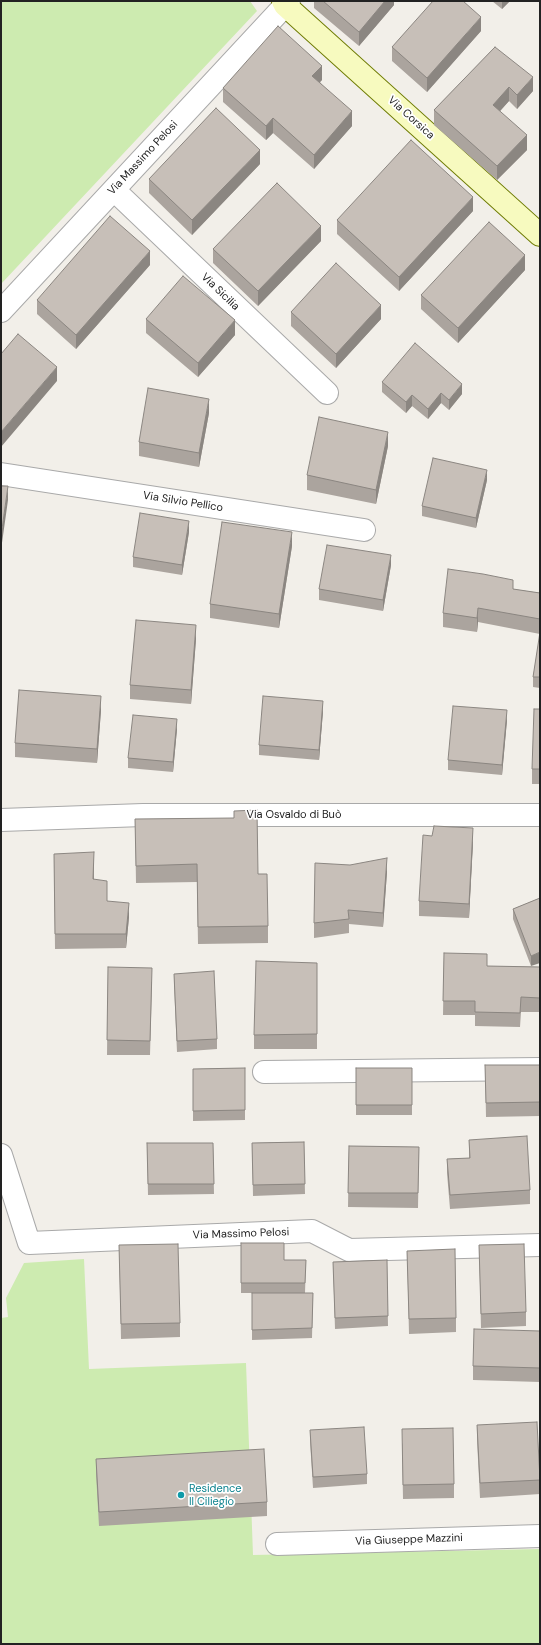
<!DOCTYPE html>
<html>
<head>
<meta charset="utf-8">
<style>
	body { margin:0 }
	#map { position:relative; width:541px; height:1645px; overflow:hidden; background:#f2efe9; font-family:"DM Sans",sans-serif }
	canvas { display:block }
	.frame { position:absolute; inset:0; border:2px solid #222; pointer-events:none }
</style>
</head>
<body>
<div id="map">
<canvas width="541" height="1645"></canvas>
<div class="frame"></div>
</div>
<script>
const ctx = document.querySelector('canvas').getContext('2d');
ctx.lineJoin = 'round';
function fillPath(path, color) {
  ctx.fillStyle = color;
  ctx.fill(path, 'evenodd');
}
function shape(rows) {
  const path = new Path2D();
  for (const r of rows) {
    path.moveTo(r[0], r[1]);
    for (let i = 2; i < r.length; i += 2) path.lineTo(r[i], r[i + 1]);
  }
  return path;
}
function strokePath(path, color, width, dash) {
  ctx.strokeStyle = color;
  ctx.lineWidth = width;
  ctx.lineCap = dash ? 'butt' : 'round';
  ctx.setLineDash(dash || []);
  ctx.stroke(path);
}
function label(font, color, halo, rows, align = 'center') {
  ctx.font = font + ' "DM Sans",sans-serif';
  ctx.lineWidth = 3.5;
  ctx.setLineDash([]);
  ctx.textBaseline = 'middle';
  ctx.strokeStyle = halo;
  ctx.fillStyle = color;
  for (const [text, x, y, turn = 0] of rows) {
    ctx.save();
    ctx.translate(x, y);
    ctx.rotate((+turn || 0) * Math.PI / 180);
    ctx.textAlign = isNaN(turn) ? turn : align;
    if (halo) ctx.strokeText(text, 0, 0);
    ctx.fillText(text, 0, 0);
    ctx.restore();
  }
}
const grass = shape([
	[1,1,250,1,257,11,1,284],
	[84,1259,89,1369,246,1363,253,1555,540,1549,540,1644,1,1644,1,1318,8,1317,6,1298,24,1263]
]);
const minor = shape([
	[114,190,327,393],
	[1,311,289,1],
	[1,474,364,530],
	[1,820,143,815,540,815],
	[264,1072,540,1069],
	[1,1155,29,1243,312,1231,349,1250,540,1245],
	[277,1544,540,1536]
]);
const secondary = shape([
	[283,1,285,5,540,235]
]);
const wall = shape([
	[314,1,394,1,394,5,359,46,314,8],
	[492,1,510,1,502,9],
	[481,31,427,92,392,61,392,47],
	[495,47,533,91,517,109,509,101,500,111,527,150,497,180,434,125,434,110],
	[322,80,320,82,352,126,314,169,273,133,266,140,223,102,223,88],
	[260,164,192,235,149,193,149,179],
	[473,211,399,291,337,234,337,220],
	[321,241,258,306,213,263,213,249],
	[150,265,76,349,37,314,37,300],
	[525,270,458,343,421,309,421,295],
	[291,312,381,319,336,368,291,326],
	[146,319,235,335,198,377,146,333],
	[382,382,462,394,449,410,441,403,428,419,412,406,406,413,382,392],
	[209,413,199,467,139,456,139,442],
	[388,446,376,504,307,490,307,475],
	[487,480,476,528,422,516,422,506],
	[189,532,182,575,133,567,133,557],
	[292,546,279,628,210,618,210,604],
	[391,565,383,611,319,600,319,589],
	[513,589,540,593,540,688,533,687,533,677,540,634,478,622,477,632,443,627,443,613],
	[196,639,191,704,130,699,130,685],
	[540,709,540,784,532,784,532,769],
	[101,710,97,763,15,757,15,743],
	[323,711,319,760,259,755,259,745],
	[507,720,502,775,448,770,448,760],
	[177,729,173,772,128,768,128,758],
	[135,819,258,874,268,926,268,943,198,944,197,882,136,883],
	[432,836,473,842,469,918,419,916,419,901],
	[54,854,94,867,94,879,107,901,129,917,126,948,55,949],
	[387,872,383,927,349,924,349,933,314,938,314,923],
	[540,898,531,966,513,919,513,909],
	[444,953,487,966,540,967,540,1012,521,1012,520,1027,475,1026,475,1015,443,1015],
	[317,963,317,1049,254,1049,254,1035],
	[108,967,152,982,150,1055,107,1055],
	[174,974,217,1039,217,1049,177,1052,174,984],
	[485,1065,540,1065,540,1116,486,1117],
	[245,1068,245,1120,193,1121,193,1069],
	[356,1068,412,1068,412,1115,356,1115],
	[469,1140,530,1190,530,1204,450,1209,447,1173,447,1159,469,1158],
	[304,1142,305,1194,253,1196,252,1143],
	[147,1143,213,1143,214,1194,148,1195],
	[349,1146,419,1147,418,1208,348,1207],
	[241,1243,284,1260,306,1260,305,1293,313,1293,312,1338,252,1340,252,1293,265,1293,241,1293],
	[119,1245,180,1323,180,1337,121,1339],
	[479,1245,526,1312,526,1326,481,1328],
	[407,1251,456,1318,456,1332,409,1334],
	[387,1260,388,1326,335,1329,333,1262],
	[540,1331,540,1382,473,1380,473,1366],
	[477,1425,540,1480,540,1494,480,1498,477,1440],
	[310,1430,367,1474,367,1484,313,1488,310,1441],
	[402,1443,454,1484,454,1498,403,1499],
	[96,1459,267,1502,267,1516,99,1526,96,1473]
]);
const shadedWall = shape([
	[385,1,394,1,394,5,359,46,359,32],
	[502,1,510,1,502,9],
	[481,17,481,31,427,92,427,78],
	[322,66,322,80,312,90,312,76],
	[533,77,533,91,517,109,517,95],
	[509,87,509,101,493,119,493,105],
	[352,111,352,126,314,169,314,155],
	[273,118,273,133,266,140,266,126],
	[527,135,527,150,497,180,497,166],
	[260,150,260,164,192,235,192,220],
	[473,197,473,211,399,291,399,277],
	[321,226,321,241,258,306,258,291],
	[150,251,150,265,76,349,76,335],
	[525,255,525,270,458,343,458,328],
	[381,305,381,319,336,368,336,354],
	[235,320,235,335,198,377,198,363],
	[57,367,57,381,1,447,1,432],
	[462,384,462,394,449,410,449,400],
	[441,393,441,403,428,419,428,409],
	[412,395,412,406,406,413,406,402],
	[209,399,209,413,199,467,199,453],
	[388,432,388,446,376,504,376,490],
	[487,470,487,480,476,528,476,518],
	[8,486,8,500,1,550,1,536],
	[189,521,189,532,182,575,182,565],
	[292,532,292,546,279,628,279,614],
	[391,555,391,565,383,611,383,600],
	[478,608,478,622,477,632,477,618],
	[196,625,196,639,191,704,191,690],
	[101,696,101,710,97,763,97,749],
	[323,701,323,711,319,760,319,750],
	[507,710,507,720,502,775,502,765],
	[177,719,177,729,173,772,173,762],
	[473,828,473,842,469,918,469,904],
	[94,852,94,867,93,893,93,879],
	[387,858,387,872,383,927,383,913],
	[129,903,129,917,126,948,126,934],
	[540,952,540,963,531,966,531,956]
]);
const building = shape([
	[323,1,385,1,359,32,323,1],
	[433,1,463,1,481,17,427,78,392,47,433,1],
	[278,26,322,66,312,76,352,111,314,155,273,118,266,126,223,88,278,26],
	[495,47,533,77,517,95,509,87,493,105,527,135,497,166,434,110,495,47],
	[216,108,260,150,192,220,149,179,216,108],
	[411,140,473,197,399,277,337,220,411,140],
	[277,183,321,226,258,291,213,249,277,183],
	[110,216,150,251,76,335,37,300,110,216],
	[489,222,525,255,458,328,421,295,489,222],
	[336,263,381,305,336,354,291,312,336,263],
	[183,276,235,320,198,363,146,319,183,276],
	[18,334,57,367,1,432,1,354,18,334],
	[415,343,462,384,449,400,441,393,428,409,412,395,406,402,382,382,415,343],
	[148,388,209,399,199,453,139,442,148,388],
	[319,417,388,432,376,490,307,475,319,417],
	[433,458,487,470,476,518,422,506,433,458],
	[1,486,8,486,1,536,1,486],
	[140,513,189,521,182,565,133,557,140,513],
	[222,522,292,532,279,614,210,604,222,522],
	[327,545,391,555,383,600,319,589,327,545],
	[448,569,483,574,513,580,513,589,540,593,540,619,478,608,477,618,443,613,448,569],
	[136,620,196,625,191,690,130,685,136,620],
	[540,632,540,677,533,677,540,632],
	[19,690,101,696,97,749,15,743,19,690],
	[263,696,323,701,319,750,259,745,263,696],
	[453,706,507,710,502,765,448,760,453,706],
	[534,709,540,709,540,769,532,769,534,709],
	[133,715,177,719,173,762,128,758,133,715],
	[257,810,258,874,267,874,268,926,198,927,197,864,136,866,135,819,234,818,234,811,257,810],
	[434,826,473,828,469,904,419,901,423,835,432,836,434,826],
	[94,852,93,879,107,881,107,901,129,903,126,934,55,934,54,854,94,852],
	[387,858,383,913,348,910,349,919,314,923,315,863,350,865,387,858],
	[540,898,540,952,531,956,513,909,540,898],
	[444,953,487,954,487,966,540,967,540,998,521,997,520,1013,475,1012,475,1001,443,1001,444,953],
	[256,961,317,963,317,1034,254,1035,256,961],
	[108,967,152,968,150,1041,107,1040,108,967],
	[214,971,217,1039,177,1041,174,974,214,971],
	[485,1065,540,1065,540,1102,486,1103,485,1065],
	[245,1068,245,1110,193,1111,193,1069,245,1068],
	[356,1068,412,1068,412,1105,356,1105,356,1068],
	[527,1136,530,1190,450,1195,447,1159,470,1158,469,1140,527,1136],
	[304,1142,305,1184,253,1185,252,1143,304,1142],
	[147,1143,213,1143,214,1184,148,1184,147,1143],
	[349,1146,419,1147,418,1193,348,1193,349,1146],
	[241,1243,284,1243,284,1260,306,1260,305,1283,241,1283,241,1243],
	[178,1244,180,1323,121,1324,119,1245,178,1244],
	[524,1244,526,1312,481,1314,479,1245,524,1244],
	[455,1249,456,1318,409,1319,407,1251,455,1249],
	[387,1260,388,1316,335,1318,333,1262,387,1260],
	[252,1293,313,1293,312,1328,252,1330,252,1293],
	[474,1329,540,1331,540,1368,473,1366,474,1329],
	[537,1422,540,1480,480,1483,477,1425,537,1422],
	[364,1427,367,1474,313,1477,310,1430,364,1427],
	[453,1428,454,1484,403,1485,402,1429,453,1428],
	[264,1449,267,1502,99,1512,96,1459,264,1449]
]);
const markers = [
	[181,1495,4,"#0f9aa8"]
];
const streetNames = [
	["Via Corsica",411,118,42],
	["Via Massimo Pelosi",143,158,-47],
	["Via Sicilia",220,292,44],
	["Via Silvio Pellico",183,502,9],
	["Via Osvaldo di Buò",294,815],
	["Via Massimo Pelosi",241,1234,-2],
	["Via Giuseppe Mazzini",409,1540,-2]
];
const cultureNames = [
	["Residence",189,1489],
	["Il Ciliegio",189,1502]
];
fillPath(grass, '#cdebb0');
strokePath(minor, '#a9a9a9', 24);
strokePath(secondary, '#707d05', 24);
strokePath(minor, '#fff', 22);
strokePath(secondary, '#f7fabf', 22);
fillPath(wall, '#aba49e');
fillPath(shadedWall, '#8b8681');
fillPath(building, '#c7bfb8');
strokePath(building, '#8b8681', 1);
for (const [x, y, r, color] of markers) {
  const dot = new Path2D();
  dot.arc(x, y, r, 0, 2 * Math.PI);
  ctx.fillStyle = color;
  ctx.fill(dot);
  strokePath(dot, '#fff', 1.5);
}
label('11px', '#222', '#fff', streetNames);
label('11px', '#0d838f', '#fff', cultureNames, 'left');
</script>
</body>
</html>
